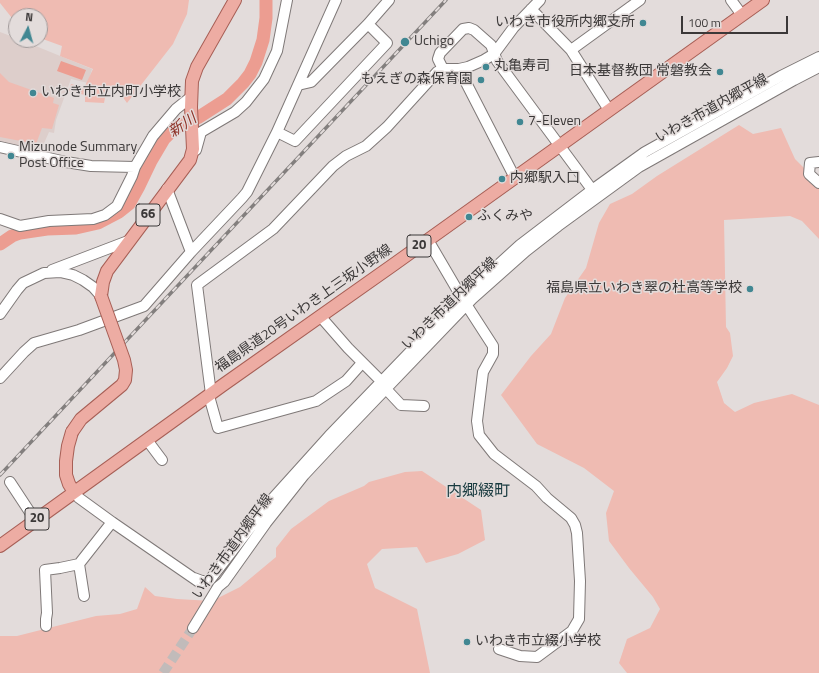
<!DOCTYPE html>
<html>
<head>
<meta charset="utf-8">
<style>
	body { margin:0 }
	#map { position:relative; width:819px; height:673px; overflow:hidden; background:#e3dcdb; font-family:"Titillium Web",sans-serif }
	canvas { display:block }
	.north { position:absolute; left:8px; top:8px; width:40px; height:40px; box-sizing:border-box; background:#e3dcdb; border:1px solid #a09a9a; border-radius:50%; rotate:6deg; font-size:11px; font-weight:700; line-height:16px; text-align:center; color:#3b3838 }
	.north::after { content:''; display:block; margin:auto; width:14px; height:18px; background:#418792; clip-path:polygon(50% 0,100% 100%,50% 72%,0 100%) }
	.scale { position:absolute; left:681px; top:16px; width:107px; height:18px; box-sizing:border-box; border:2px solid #3b3838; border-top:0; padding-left:5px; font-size:12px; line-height:14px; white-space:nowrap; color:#3b3838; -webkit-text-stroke:3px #e3dcdb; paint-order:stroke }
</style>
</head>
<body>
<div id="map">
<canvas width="819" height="673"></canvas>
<div class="north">N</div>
<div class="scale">100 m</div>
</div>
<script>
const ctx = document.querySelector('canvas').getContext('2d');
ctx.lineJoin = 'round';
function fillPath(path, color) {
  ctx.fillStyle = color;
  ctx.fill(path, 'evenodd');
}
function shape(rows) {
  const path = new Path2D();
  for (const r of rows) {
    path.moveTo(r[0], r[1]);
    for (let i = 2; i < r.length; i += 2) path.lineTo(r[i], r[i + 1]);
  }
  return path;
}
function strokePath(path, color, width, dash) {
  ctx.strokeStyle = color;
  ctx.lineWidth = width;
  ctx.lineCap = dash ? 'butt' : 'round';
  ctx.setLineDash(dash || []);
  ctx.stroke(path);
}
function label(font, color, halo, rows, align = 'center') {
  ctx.font = font + ' "Titillium Web","Noto Sans JP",sans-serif';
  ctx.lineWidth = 3;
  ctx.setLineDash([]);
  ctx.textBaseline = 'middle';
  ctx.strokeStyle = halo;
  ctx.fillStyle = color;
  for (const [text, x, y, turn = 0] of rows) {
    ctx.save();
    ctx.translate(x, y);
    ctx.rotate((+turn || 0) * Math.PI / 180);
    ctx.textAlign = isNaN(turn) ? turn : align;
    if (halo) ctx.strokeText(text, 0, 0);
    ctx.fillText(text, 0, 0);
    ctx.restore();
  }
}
const built = shape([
	[0,32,16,38,16,40,21,40,92,69,88,83,71,79,56,120,54,133,49,132,41,150,0,143]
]);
const green = shape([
	[0,0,189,0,187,14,173,44,127,103,117,89,107,87,104,103,85,102,85,95,69,91,71,84,84,88,93,69,60,56,62,46,40,38,40,16,16,16,16,23,0,3],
	[0,73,9,82,54,98,53,103,59,105,52,129,42,128,36,144,0,137],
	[739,125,753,134,781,128,795,159,819,183,819,239,802,221,790,216,724,220,726,327,730,333,733,356,727,368,717,382,724,403,735,412,754,403,792,394,819,405,819,673,627,673,619,663,627,639,650,628,660,609,653,597,629,568,609,541,606,513,614,491,584,468,537,444,501,395,531,356,551,334,565,298,586,268,599,223,610,204,632,194,657,176],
	[422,471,481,510,485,540,458,554,426,563,417,547,382,549,367,564,375,588,417,609,430,673,0,673,0,636,17,636,96,616,120,614,137,609,145,587,155,596,177,599,212,601,240,587,276,557,276,548,291,529,329,501,364,486,369,482,405,472]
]);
const water = shape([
	[61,61,86,70,82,80,57,71]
]);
const river = shape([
	[0,244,12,236,20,233,47,229,76,228,98,223,119,212,129,204,139,186,151,161,164,139,175,128,199,117,227,99,243,83,250,74,256,62,263,40,266,18,266,0]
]);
const minorTunnel = shape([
	[163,673,193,628]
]);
const minor = shape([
	[731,0,742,15],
	[531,9,571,50,609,110],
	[571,50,640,0],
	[443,69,438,59,440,53,463,29,469,28,474,30,491,45,497,61,596,195],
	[459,69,515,178],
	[298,85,311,82,368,24,389,0],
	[277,132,295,141,387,43,368,24],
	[0,147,66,162,91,166,135,167],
	[196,150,201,132,235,112,246,102,264,79,277,51,287,0],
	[819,162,810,163,809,174,819,183],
	[167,189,191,252],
	[0,219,20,226,49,221,93,219,105,215,117,206,132,176,135,167,153,136,176,109,191,97],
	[428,240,462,298,493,346,493,354,483,372,477,421,479,435,494,454,536,486,547,498,571,518,575,525,577,533,580,581,579,619,572,631,537,657,520,656,499,649],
	[52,270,128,241],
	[0,314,17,290,23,283,44,273,60,272,73,275,83,280,93,287,101,296],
	[320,316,348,348,381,381,386,389,401,405,424,406],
	[0,378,24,352,34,343,79,330,144,306,191,252,242,198,247,192,277,132,336,0],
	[211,394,197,285,273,229,333,166,346,156,366,146,387,127,437,72,443,69,459,69,468,67,484,60,494,54,514,27,540,0],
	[209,396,218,428,316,401,346,381,362,363],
	[147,440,162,460],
	[10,482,35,520],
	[74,492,79,498,112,522,199,582],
	[79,564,84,596],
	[194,578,202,581,209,581,274,497,329,436,462,298,520,245,592,190,645,152,781,76,819,57],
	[46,626,46,619,47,613,45,570,60,568,79,564,112,522],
	[193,628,218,587,224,582,266,523,304,475,332,445,472,299,526,251,558,226,639,167,794,80,819,67]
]);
const major = shape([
	[101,296,103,282,107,271,190,160,193,149,191,107,192,81,197,67,235,0],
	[72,432,68,446,66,461,66,475,69,484,74,492],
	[0,546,223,385,393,265,763,0]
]);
const rail = shape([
	[0,475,446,0]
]);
const majorBridge = shape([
	[72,432,81,419,122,385,125,380,126,370,124,360,101,296]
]);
const markers = [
	[643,23,4,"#418792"],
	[405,42,5,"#418792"],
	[486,67,4,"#418792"],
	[720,72,4,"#418792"],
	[481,80,4,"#418792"],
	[33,93,4,"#418792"],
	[520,122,4,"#418792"],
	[11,156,4,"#418792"],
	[502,179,4,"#418792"],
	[469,217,4,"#418792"],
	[750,289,4,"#418792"],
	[467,642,4,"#418792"]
];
const shields = [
	[148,215,24],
	[419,246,24],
	[37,519,24]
];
const shieldNames = [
	["66",148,215],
	["20",419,246],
	["20",37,519]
];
const poiNames = [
	["いわき市役所内郷支所",635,23,"right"],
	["Uchigo",414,42],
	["丸亀寿司",494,67],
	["日本基督教団 常磐教会",712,72,"right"],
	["もえぎの森保育園",473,80,"right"],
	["いわき市立内町小学校",41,93],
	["7-Eleven",528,122],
	["Mizunode Summary",19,148],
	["Post Office",19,164],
	["内郷駅入口",510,179],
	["ふくみや",477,217],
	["福島県立いわき翠の杜高等学校",742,289,"right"],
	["いわき市立綴小学校",475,642]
];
const streetNames = [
	["いわき市道内郷平線",712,109,-29],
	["いわき市道内郷平線",450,304,-44],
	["福島県道20号いわき上三坂小野線",304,309,-35],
	["いわき市道内郷平線",233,547,-54]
];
const waterNames = [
	["新川",183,126,-34]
];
const quarterNames = [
	["内郷綴町",478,492]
];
fillPath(built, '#ddcecb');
fillPath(green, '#efbbb2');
fillPath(water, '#ec9d91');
strokePath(river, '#ec9d91', 13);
strokePath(minorTunnel, '#c1bbba', 10, [10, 5]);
strokePath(minor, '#7f7978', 12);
strokePath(major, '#a75f56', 14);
strokePath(minor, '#fff', 10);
strokePath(major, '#edaca3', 12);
strokePath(rail, '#837f7e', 3.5);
strokePath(rail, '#e3dcdb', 2, [6]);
strokePath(majorBridge, '#a75f56', 14, []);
strokePath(majorBridge, '#edaca3', 12);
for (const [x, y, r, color] of markers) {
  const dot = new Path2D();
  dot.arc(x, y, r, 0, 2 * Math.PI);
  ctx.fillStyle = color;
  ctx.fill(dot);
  strokePath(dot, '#e3dcdb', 1.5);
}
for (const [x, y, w] of shields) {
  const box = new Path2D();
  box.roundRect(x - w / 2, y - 11, w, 22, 3);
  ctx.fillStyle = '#e3dcdb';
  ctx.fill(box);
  strokePath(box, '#3b3838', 1);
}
label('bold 13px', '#3b3838', null, shieldNames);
label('14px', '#3b3838', '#e3dcdb', poiNames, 'left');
label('14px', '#3b3838', '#e3dcdb', streetNames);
label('italic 15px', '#8d3127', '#e3dcdb', waterNames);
label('16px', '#183a3f', '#e3dcdb', quarterNames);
</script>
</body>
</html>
